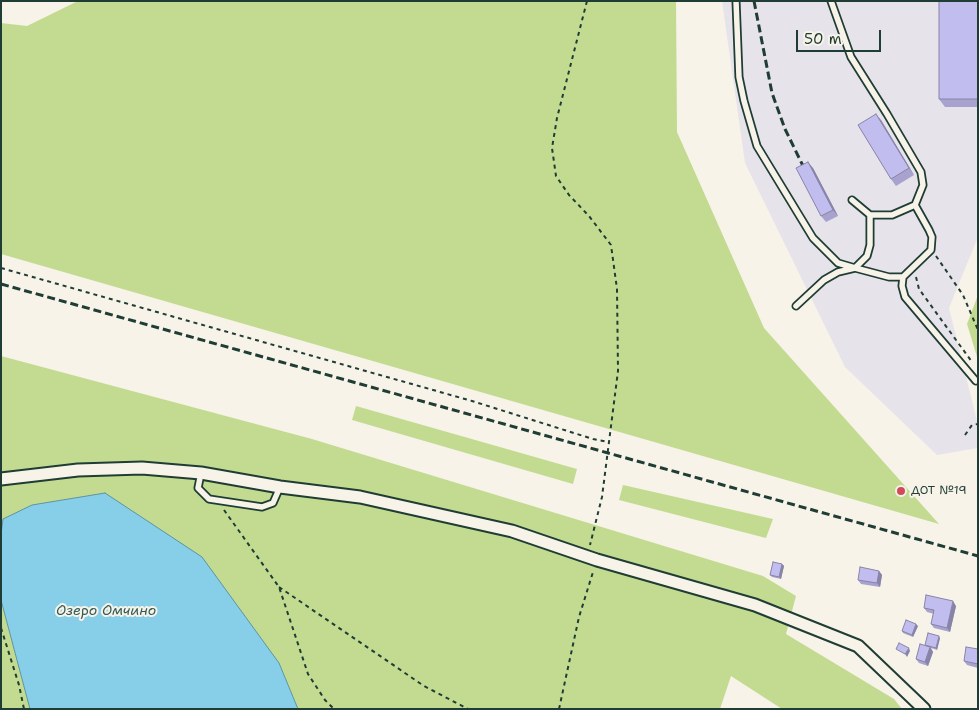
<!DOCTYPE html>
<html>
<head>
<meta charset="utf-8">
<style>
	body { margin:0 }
	#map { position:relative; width:979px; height:710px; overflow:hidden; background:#f7f3e8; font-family:"Shantell Sans",sans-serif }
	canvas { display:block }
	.frame { position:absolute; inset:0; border:2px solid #1f3d34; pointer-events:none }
	.scale { position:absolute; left:796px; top:30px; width:85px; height:22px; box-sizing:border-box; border:2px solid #1f3d34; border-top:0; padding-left:6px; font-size:15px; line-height:18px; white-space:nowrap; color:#1f3d34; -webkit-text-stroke:4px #f7f3e8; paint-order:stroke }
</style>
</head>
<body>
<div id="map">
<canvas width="979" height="710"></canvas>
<div class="frame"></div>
<div class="scale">50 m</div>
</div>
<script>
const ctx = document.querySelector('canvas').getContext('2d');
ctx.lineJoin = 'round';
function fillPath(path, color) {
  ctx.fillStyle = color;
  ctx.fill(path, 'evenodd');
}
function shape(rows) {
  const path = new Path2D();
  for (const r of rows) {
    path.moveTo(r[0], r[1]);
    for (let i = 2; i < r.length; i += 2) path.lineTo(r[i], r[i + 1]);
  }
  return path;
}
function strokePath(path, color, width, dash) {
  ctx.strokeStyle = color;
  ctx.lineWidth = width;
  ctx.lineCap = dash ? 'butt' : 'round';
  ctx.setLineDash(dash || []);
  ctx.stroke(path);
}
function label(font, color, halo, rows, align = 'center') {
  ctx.font = font + ' "Shantell Sans",sans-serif';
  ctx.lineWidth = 4;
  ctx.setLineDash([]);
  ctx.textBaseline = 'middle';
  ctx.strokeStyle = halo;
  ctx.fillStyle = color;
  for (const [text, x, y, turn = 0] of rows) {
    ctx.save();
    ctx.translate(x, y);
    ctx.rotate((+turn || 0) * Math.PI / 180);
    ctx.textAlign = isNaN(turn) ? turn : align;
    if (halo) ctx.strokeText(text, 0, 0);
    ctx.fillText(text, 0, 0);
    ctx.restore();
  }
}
const built = shape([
	[722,1,978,1,978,237,949,308,978,425,978,448,937,455,845,367,745,163]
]);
const green = shape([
	[78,1,676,1,677,132,764,328,939,524,1,254,1,23,27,26],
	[978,295,978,360,967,324],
	[1,356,312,439,763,576,796,596,786,634,894,699,902,709,782,709,731,676,720,709,298,709,279,663,3,519,1,534],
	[356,406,577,469,573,484,352,420],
	[623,485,773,519,766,538,619,500],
	[1,600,30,709,1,709]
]);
const water = shape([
	[105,493,202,557,279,663,298,709,30,709,1,600,1,534,3,519,32,505,105,493]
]);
const path = shape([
	[587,1,557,118,552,148,556,176,569,195,589,216,611,245,617,289,618,371,602,497,590,545],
	[936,256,963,295,978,330],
	[1,268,472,401,593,439,608,442],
	[916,277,919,289,972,362],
	[965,435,972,425,978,424],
	[224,510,279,587,308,674,325,700,334,709],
	[279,587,424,686,468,709],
	[1,628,19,685,24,709],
	[559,709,579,617,593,572]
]);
const service = shape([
	[736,1,739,77,744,101,757,146,813,238,838,263,855,268,867,256,870,245,870,215],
	[831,1,851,57,887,114,921,172,923,185,915,205,892,215,870,215,852,200],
	[915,205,929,230,932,237,931,250,903,277,902,286,905,297,976,381],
	[796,306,824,280,838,272,855,268,889,277,903,277],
	[201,473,198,488,209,499,262,507,273,503,280,487]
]);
const minor = shape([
	[1,479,78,470,142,468,201,473,280,487,360,497,512,531,597,560,755,605,858,646,924,709]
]);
const rail = shape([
	[754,1,772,93,785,129,806,172],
	[1,284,978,556]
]);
const wall = shape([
	[978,1,978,107,945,107,939,99],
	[881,120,914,175,896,186,891,179],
	[813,168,838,216,826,222,821,216],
	[782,564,784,566,781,579,772,577,770,575],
	[879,571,882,575,880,587,861,584,858,580],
	[956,606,950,632,934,628,931,624,934,614,927,612,924,608],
	[918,626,913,637,903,633,902,631],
	[940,638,937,650,931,648,933,652,928,666,919,663,916,659,926,646],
	[978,649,978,668,967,665,964,661]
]);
const shadedWall = shape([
	[876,114,881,120,914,175,909,168],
	[808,162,813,168,838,216,833,210],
	[782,564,784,566,781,579,779,577],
	[879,571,882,575,880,587,877,583],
	[953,601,956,606,950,632,947,628],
	[916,624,918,626,913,637,912,635],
	[939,636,940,638,937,650,936,648],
	[930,647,933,652,928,666,925,662],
	[909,648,910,651,907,657,905,654]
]);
const building = shape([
	[939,1,978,1,978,99,939,99,939,1],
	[876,114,909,168,891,179,858,125,876,114],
	[808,162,833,210,821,216,796,168,808,162],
	[773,562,782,564,779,577,770,575,773,562],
	[860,567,879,571,877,583,858,580,860,567],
	[926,595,953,601,947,628,931,624,934,610,924,608,926,595],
	[906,620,916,624,912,635,902,631,906,620],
	[928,633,939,636,936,648,925,645,928,633],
	[899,643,909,648,905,654,896,649,899,643],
	[920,644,930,647,925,662,916,659,920,644],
	[966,647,978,649,978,664,964,661,966,647]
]);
const markers = [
	[901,491,5,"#d1495b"]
];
const poiNames = [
	["ДОТ №19",911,491]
];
const waterNames = [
	["Озеро Омчино",106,611]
];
fillPath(built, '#e7e3ea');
fillPath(green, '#c3db91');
fillPath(water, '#87cee8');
strokePath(water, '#5d94a0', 1);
strokePath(service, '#1f3d34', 9);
strokePath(minor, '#1f3d34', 15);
strokePath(path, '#1f3d34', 2, [4, 4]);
strokePath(service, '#f7f3e8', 5.5);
strokePath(minor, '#f7f3e8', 11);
strokePath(rail, '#1f3d34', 3, [8, 4]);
fillPath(wall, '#a7a3ce');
fillPath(shadedWall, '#8884a7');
fillPath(building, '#c2bdef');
strokePath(building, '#8884a7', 1);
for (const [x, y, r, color] of markers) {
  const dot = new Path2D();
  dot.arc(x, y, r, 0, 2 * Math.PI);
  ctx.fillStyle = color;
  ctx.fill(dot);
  strokePath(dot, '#f7f3e8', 2);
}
label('12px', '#1f3d34', '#f7f3e8', poiNames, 'left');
label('italic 14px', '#345a58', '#f7f3e8', waterNames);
</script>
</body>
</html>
